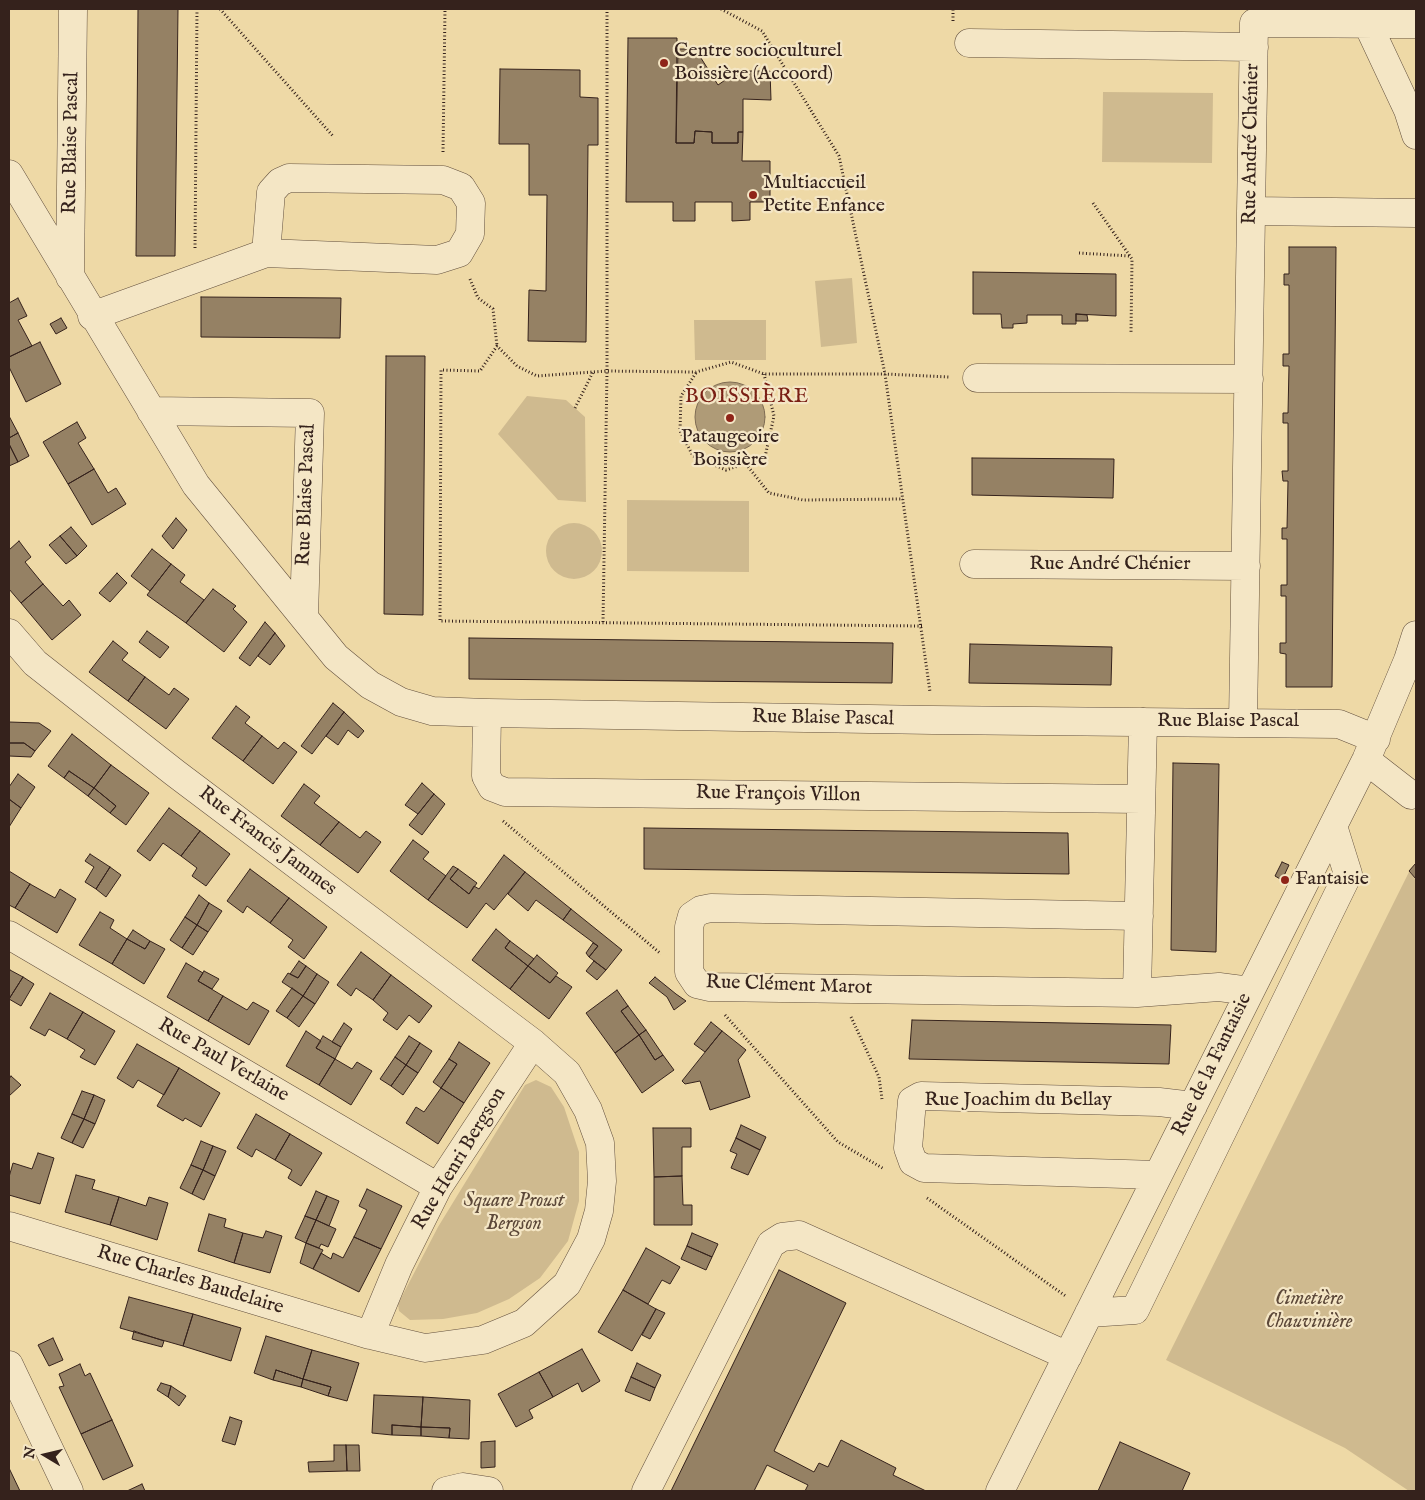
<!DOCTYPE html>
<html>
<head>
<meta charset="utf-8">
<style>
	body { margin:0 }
	#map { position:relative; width:1425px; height:1500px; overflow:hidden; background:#eed9a6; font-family:"IM FELL English",serif }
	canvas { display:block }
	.frame { position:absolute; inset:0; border:10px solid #35221c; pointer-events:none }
	.north { position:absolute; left:20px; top:1430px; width:50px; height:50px; -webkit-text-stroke:4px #f4e6c5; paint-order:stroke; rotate:279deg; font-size:14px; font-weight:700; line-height:20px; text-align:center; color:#35221c }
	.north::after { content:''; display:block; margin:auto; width:18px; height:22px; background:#35221c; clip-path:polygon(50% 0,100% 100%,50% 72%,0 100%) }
</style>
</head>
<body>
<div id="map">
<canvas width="1425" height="1500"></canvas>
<div class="frame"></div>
<div class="north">N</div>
</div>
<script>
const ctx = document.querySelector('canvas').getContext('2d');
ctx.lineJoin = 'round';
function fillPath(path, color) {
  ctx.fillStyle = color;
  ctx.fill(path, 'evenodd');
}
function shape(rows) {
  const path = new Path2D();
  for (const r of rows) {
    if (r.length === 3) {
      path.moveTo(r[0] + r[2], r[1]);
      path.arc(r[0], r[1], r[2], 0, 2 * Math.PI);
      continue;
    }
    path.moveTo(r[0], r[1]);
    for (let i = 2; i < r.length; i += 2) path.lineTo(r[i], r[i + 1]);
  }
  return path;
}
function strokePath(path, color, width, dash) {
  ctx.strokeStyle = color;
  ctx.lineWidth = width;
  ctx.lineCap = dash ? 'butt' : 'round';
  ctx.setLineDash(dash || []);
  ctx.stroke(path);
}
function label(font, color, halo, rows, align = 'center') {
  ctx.font = font + ' "IM FELL English",serif';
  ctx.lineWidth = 4.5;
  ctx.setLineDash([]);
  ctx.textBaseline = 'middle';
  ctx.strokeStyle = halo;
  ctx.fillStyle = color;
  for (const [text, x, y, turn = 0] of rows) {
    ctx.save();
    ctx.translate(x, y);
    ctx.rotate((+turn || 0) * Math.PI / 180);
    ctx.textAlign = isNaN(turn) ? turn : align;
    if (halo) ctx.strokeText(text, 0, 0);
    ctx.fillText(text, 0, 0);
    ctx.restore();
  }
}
const green = shape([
	[1103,92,1213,93,1212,163,1102,162],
	[852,278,857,343,821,347,815,281],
	[694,320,766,320,766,360,695,360],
	[527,396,566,400,585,417,586,502,558,500,498,434],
	[627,500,749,501,749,572,627,571],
	[574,551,28],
	[1409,872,1416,880,1416,1491,1409,1491,1345,1448,1166,1360],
	[536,1080,551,1087,564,1107,579,1152,579,1201,568,1241,540,1278,509,1299,477,1313,443,1319,410,1320,399,1311,398,1304,438,1227,525,1085]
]);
const water = shape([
	[730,417,35]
]);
const building = shape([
	[138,9,178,9,175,256,136,256,138,9],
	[628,38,677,38,676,143,694,143,695,131,712,132,712,143,738,143,738,132,743,132,742,161,770,161,770,202,750,202,750,220,732,221,732,202,695,202,695,221,673,221,673,202,626,202,628,38],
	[694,47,718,85,738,71,770,71,771,100,743,99,743,132,738,132,738,143,712,143,712,132,695,131,694,143,676,143,678,49,692,49,694,47],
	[500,69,580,70,580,97,598,98,598,145,588,145,586,342,528,341,529,290,546,291,547,195,529,195,529,144,499,144,500,69],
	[1289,247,1336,247,1332,687,1286,687,1286,654,1280,653,1280,643,1286,643,1286,596,1281,596,1281,585,1287,585,1287,539,1282,539,1282,528,1287,528,1288,481,1283,481,1282,471,1288,471,1288,423,1283,423,1283,413,1288,413,1289,366,1283,366,1283,354,1289,354,1289,285,1284,285,1284,274,1289,274,1289,247],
	[973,272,1116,274,1116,316,1076,314,1076,324,1062,324,1062,315,1027,315,1027,323,1013,324,1013,328,1002,328,1001,314,973,314,973,272],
	[201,297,341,298,340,338,201,337,201,297],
	[18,298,27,316,18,320,32,346,9,357,9,303,18,298],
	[1076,314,1087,315,1088,321,1076,321,1076,314],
	[61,318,67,328,56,334,50,324,61,318],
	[40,342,61,384,26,402,9,367,9,357,40,342],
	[386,356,425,356,423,615,384,614,386,356],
	[9,416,18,433,9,438,9,416],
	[77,422,86,438,78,443,94,469,68,484,43,442,77,422],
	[18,433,29,456,18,462,9,444,9,438,18,433],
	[9,444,18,462,9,466,9,444],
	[972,458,1114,459,1113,498,972,495,972,458],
	[94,469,108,493,116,488,126,504,92,525,68,484,94,469],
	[176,518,187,530,173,549,162,536,176,518],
	[71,527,87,546,77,556,60,536,71,527],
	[60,536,77,556,66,564,49,545,60,536],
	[19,541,31,557,25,562,43,584,21,603,9,589,9,550,19,541],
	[152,549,171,564,150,591,131,576,152,549],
	[171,564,185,575,180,582,204,600,186,623,147,595,171,564],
	[117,573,127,583,110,602,99,593,117,573],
	[43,584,63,606,69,600,81,615,52,640,21,603,43,584],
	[213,589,236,606,233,609,247,622,224,652,186,623,213,589],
	[265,622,275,633,250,666,239,658,265,622],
	[147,631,169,647,160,658,139,642,147,631],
	[275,633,285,646,270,665,258,656,275,633],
	[469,638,893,643,892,683,469,679,469,638],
	[113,641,128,653,122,660,145,677,128,701,89,672,113,641],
	[970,644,1112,647,1111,685,969,683,970,644],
	[145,677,169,695,174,688,189,699,166,729,128,701,145,677],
	[333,703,344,712,312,754,301,746,333,703],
	[236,706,250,717,245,723,262,736,243,761,212,738,236,706],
	[344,712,364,731,358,738,348,730,338,745,326,736,344,712],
	[9,722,39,723,51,731,35,751,24,743,9,743,9,722],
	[72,734,111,765,94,788,69,771,64,778,48,766,72,734],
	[262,736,278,749,284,742,297,752,273,784,243,761,262,736],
	[9,743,24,743,35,751,31,757,9,756,9,743],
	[1173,763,1219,764,1216,952,1171,950,1173,763],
	[111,765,149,793,126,825,110,813,116,806,94,788,111,765],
	[69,771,94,788,88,796,64,778,69,771],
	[18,774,35,787,21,808,9,799,9,787,18,774],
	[422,783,434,794,418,814,405,805,422,783],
	[304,784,320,796,314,803,339,822,320,845,281,816,304,784],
	[94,788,116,806,110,813,88,796,94,788],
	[434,794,445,804,422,835,409,825,434,794],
	[10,800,21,808,9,827,9,802,10,800],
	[169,808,200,831,181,856,163,843,150,861,137,851,169,808],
	[339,822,360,838,366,831,381,842,358,873,320,845,339,822],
	[644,828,1068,833,1069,874,644,869,644,828],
	[200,831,230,854,206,886,192,876,197,868,181,856,200,831],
	[413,840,429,852,423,859,446,876,428,900,390,871,413,840],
	[90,854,110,867,96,889,85,882,94,867,85,861,90,854],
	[504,855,525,872,494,910,486,903,467,928,428,900,453,866,458,869,450,879,469,894,474,886,479,889,504,855],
	[1282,862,1289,865,1282,880,1275,876,1282,862],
	[1416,863,1416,879,1409,871,1416,863],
	[110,867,121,875,106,897,96,889,110,867],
	[250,869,289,898,270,923,247,906,243,913,227,901,250,869],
	[458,869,477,883,469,894,450,879,458,869],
	[9,871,30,884,15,908,9,905,9,871],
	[525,872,571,909,563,920,536,900,528,911,508,894,525,872],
	[30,884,55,898,60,889,76,899,57,933,15,908,30,884],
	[199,895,209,903,197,925,185,917,199,895],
	[289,898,327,927,304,959,288,947,293,940,270,923,289,898],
	[209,903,222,911,208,932,197,925,209,903],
	[571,909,622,950,606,970,589,957,598,946,563,920,571,909],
	[100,912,114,920,110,928,127,939,112,964,79,945,100,912],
	[185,917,197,925,182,948,170,940,185,917],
	[197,925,208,932,193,955,182,948,197,925],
	[496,929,510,941,505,948,528,966,510,989,472,960,496,929],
	[133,930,150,941,145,949,127,939,133,930],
	[127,939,145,949,150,941,165,949,144,984,112,964,127,939],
	[510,941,534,959,528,966,505,948,510,941],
	[593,943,598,946,589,957,586,953,593,943],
	[361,952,391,975,373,1000,356,988,351,996,337,985,361,952],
	[537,955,558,973,550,983,528,966,537,955],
	[299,961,306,966,298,978,290,974,299,961],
	[594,961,606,970,597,980,586,971,594,961],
	[186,963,203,973,198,981,223,996,208,1021,167,997,186,963],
	[306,966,317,974,303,996,282,982,288,973,298,978,306,966],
	[528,966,550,983,556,976,572,987,549,1019,510,989,528,966],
	[10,970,23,977,9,999,9,972,10,970],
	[204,971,219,979,212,989,198,981,204,971],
	[317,974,329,982,315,1004,303,996,317,974],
	[391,975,432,1006,419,1023,409,1015,397,1030,383,1020,388,1013,373,1000,391,975],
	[23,977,34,984,21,1006,9,999,23,977],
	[655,977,676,994,686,1001,674,1010,667,997,649,983,655,977],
	[292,988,303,996,287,1018,276,1011,292,988],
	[617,990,628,1006,621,1011,639,1035,615,1053,586,1013,617,990],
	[50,993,83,1012,67,1039,49,1029,45,1036,30,1028,50,993],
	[223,996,247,1010,253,1002,269,1011,249,1045,208,1021,223,996],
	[303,996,315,1004,299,1027,287,1018,303,996],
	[628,1006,646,1030,639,1035,621,1011,628,1006],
	[83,1012,115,1031,95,1065,80,1057,85,1050,67,1039,83,1012],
	[912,1020,1171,1025,1169,1064,909,1059,912,1020],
	[711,1022,722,1031,705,1052,694,1044,711,1022],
	[344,1023,352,1029,341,1047,332,1042,344,1023],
	[646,1030,663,1055,655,1060,639,1035,646,1030],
	[306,1031,321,1041,316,1048,335,1059,319,1085,286,1066,306,1031],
	[722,1031,746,1050,738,1060,750,1097,710,1110,700,1081,685,1084,682,1081,722,1031],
	[639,1035,655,1060,663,1055,674,1070,642,1093,615,1053,639,1035],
	[323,1036,341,1047,335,1059,316,1048,323,1036],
	[409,1036,420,1043,406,1065,395,1057,409,1036],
	[459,1042,490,1063,464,1103,441,1088,457,1064,449,1059,459,1042],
	[420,1043,432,1051,418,1073,406,1065,420,1043],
	[137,1044,179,1068,164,1095,138,1080,133,1088,117,1078,137,1044],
	[395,1057,406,1065,391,1086,380,1079,395,1057],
	[335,1059,352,1069,357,1062,372,1071,351,1105,319,1085,335,1059],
	[449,1059,457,1064,441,1088,433,1082,449,1059],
	[406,1065,418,1073,403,1095,391,1086,406,1065],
	[179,1068,220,1093,201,1127,185,1118,183,1121,157,1106,179,1068],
	[11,1076,21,1085,9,1096,9,1079,11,1076],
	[441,1088,464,1103,438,1144,406,1123,416,1107,424,1112,441,1088],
	[82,1091,94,1095,84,1119,72,1114,82,1091],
	[94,1095,105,1100,95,1124,84,1119,94,1095],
	[72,1114,84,1119,72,1143,61,1138,72,1114],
	[256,1114,290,1134,275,1160,256,1149,252,1157,237,1148,256,1114],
	[84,1119,95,1124,83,1148,72,1143,84,1119],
	[741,1125,766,1137,760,1150,736,1138,741,1125],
	[653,1128,691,1128,691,1147,682,1147,682,1176,654,1177,653,1128],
	[290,1134,322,1153,301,1186,288,1178,292,1170,275,1160,290,1134],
	[736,1138,760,1150,748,1175,731,1168,737,1154,730,1151,736,1138],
	[201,1141,213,1146,203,1170,191,1165,201,1141],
	[213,1146,226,1151,215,1176,203,1170,213,1146],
	[38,1153,54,1158,40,1204,9,1195,9,1177,13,1163,32,1169,38,1153],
	[191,1165,203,1170,192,1194,180,1188,191,1165],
	[203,1170,215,1176,204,1200,192,1194,203,1170],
	[76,1175,95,1180,92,1189,119,1197,110,1225,65,1212,76,1175],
	[682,1176,683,1205,692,1205,692,1225,654,1225,654,1177,682,1176],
	[367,1189,402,1206,381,1249,354,1237,367,1210,359,1206,367,1189],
	[316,1191,327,1196,316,1220,305,1216,316,1191],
	[327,1196,339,1201,329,1226,316,1220,327,1196],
	[119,1197,146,1206,149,1197,168,1203,157,1240,110,1225,119,1197],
	[209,1214,226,1219,224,1227,243,1233,234,1263,198,1251,209,1214],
	[305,1216,316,1220,306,1243,295,1238,305,1216],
	[316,1220,336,1229,328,1247,321,1244,319,1248,306,1243,316,1220],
	[266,1231,282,1236,270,1273,234,1263,243,1233,263,1238,266,1231],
	[692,1233,718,1244,712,1257,687,1246,692,1233],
	[354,1237,381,1249,359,1292,313,1269,321,1253,331,1259,333,1253,343,1258,354,1237],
	[306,1243,323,1250,313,1269,300,1263,306,1243],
	[687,1246,712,1257,706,1270,681,1259,687,1246],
	[646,1248,680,1267,670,1284,662,1280,648,1304,623,1290,646,1248],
	[779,1270,846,1303,774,1451,814,1472,819,1463,828,1467,841,1440,896,1468,893,1475,926,1491,805,1491,808,1485,767,1465,754,1491,671,1491,779,1270],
	[623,1290,656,1309,632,1351,598,1332,623,1290],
	[129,1297,193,1314,183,1346,120,1328,129,1297],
	[656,1309,665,1313,650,1339,642,1335,656,1309],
	[193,1314,241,1328,231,1361,183,1346,193,1314],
	[134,1331,164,1341,162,1347,132,1339,134,1331],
	[266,1336,312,1350,303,1379,276,1370,273,1380,254,1373,266,1336],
	[53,1338,63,1360,49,1366,38,1345,53,1338],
	[582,1349,600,1381,582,1392,578,1383,553,1397,539,1372,582,1349],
	[312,1350,359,1363,347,1401,328,1396,331,1387,303,1379,312,1350],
	[637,1363,661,1375,655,1388,631,1377,637,1363],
	[80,1364,85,1376,90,1373,112,1420,81,1434,59,1387,64,1386,59,1374,80,1364],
	[276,1370,303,1379,301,1387,273,1380,276,1370],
	[539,1372,553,1397,529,1410,533,1418,516,1427,498,1394,539,1372],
	[631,1377,655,1388,650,1401,625,1391,631,1377],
	[303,1379,331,1387,328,1396,301,1387,303,1379],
	[161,1383,171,1386,168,1397,157,1390,161,1383],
	[171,1386,186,1396,179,1406,168,1397,171,1386],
	[374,1395,423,1397,421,1427,392,1425,392,1435,372,1433,374,1395],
	[423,1397,470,1400,469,1439,449,1438,450,1428,421,1427,423,1397],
	[230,1417,242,1421,235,1445,222,1441,230,1417],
	[112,1420,133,1466,103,1480,81,1434,112,1420],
	[392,1425,421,1427,421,1436,392,1435,392,1425],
	[421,1427,450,1428,449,1438,421,1436,421,1427],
	[495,1441,495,1467,481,1468,481,1442,495,1441],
	[1120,1442,1190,1473,1182,1491,1098,1491,1120,1442],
	[334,1445,346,1445,347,1471,309,1472,308,1462,334,1461,334,1445],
	[346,1445,359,1445,360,1471,347,1471,346,1445],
	[9,1468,20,1491,9,1491,9,1468],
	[142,1484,145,1491,127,1491,142,1484]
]);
const path = shape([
	[220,9,333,136],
	[721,9,762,31,839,156,885,374,930,692],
	[953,21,953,9],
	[443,152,445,9],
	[1093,203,1132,259,1131,332],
	[195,248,197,9],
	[1079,253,1129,256],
	[470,279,478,298,493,309,497,346],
	[696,373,681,396,680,431,693,456,726,470,765,457,774,416,764,374],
	[575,408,593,372],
	[746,464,769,493,803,500,903,499],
	[603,622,607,371,607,9],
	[922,626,440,621,441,370,480,371,497,346,517,366,537,376,607,371,696,372,731,362,764,374,885,374,949,377],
	[503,821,661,954],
	[725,1015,838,1142,884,1169],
	[851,1017,879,1077,882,1099],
	[927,1198,1067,1297]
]);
const minor = shape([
	[1361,10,1408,110,1416,135],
	[969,43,1254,47],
	[9,174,196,485,336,657,370,685,401,702,432,711,487,713,933,720,1339,724,1376,739],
	[1251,211,1416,213],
	[70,277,73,9],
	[92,316,266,253,437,260,459,253,470,234,471,203,461,187,443,180,289,178,280,182,271,192,266,253],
	[977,378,1249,379],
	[151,411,310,413,304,616],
	[974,564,1246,566],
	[9,633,35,663,175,773,533,1043,567,1073,588,1110,600,1143,602,1181,599,1211,591,1239,567,1284,524,1323,483,1340,425,1348,370,1335,9,1226],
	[487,713,486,776,492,787,505,792,1141,799],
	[1243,722,1254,23,1416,24],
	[1366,760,1411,795],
	[1139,916,711,908,701,910,692,916,689,927,689,972,697,984,710,987,1137,993,1219,987,1250,991],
	[9,935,438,1187],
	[1137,993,1143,722],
	[1158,1175,924,1168,913,1162,908,1148,912,1101,921,1096,1159,1102,1193,1106],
	[1089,1313,1135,1310,1348,874,1333,826],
	[370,1335,399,1265,438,1187,533,1043],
	[9,1365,69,1491],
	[446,1491,463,1487,489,1491],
	[646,1491,771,1244,782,1237,799,1235,1068,1356],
	[1000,1491,1366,760,1408,660,1416,635]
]);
const markers = [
	[664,63,5,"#8f2418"],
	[753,195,5,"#8f2418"],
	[730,418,5,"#8f2418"],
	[1285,880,5,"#8f2418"]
];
const poiNames = [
	["Centre socioculturel",674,52],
	["Boissière (Accoord)",674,75],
	["Multiaccueil",763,184],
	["Petite Enfance",763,207],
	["Pataugeoire",730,438,"center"],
	["Boissière",730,461,"center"],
	["Fantaisie",1295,880]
];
const streetNames = [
	["Rue Blaise Pascal",72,143,-89],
	["Rue André Chénier",1252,144,-89],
	["Rue Blaise Pascal",307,495,-88],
	["Rue André Chénier",1110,565],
	["Rue Blaise Pascal",823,719,1],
	["Rue Blaise Pascal",1228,722],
	["Rue François Villon",778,795,1],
	["Rue Francis Jammes",267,842,37],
	["Rue Clément Marot",789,986,2],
	["Rue Paul Verlaine",223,1061,30],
	["Rue de la Fantaisie",1213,1065,-64],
	["Rue Joachim du Bellay",1018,1101],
	["Rue Henri Bergson",460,1159,-59],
	["Rue Charles Baudelaire",190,1281,17]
];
const parkNames = [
	["Square Proust",514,1202],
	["Bergson",514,1225],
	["Cimetière",1309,1300],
	["Chauvinière",1309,1323]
];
const neighbourhoodNames = [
	["BOISSIÈRE",747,398]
];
fillPath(green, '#cfba8f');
fillPath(water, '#af9b77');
strokePath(water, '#7e6b53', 1);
fillPath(building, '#958164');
strokePath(building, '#35221c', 1);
strokePath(minor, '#63503e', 29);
strokePath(path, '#35221c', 3, [1, 2.5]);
strokePath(minor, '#f4e6c5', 28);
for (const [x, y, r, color] of markers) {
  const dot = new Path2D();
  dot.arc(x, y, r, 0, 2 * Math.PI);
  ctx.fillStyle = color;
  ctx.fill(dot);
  strokePath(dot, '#f4e6c5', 2);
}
label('20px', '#35221c', '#f4e6c5', poiNames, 'left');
label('20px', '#35221c', '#f4e6c5', streetNames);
label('italic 20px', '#5c4839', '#f4e6c5', parkNames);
ctx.letterSpacing = '1px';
label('21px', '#7a1f14', '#f4e6c5', neighbourhoodNames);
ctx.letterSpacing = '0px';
</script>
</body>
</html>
